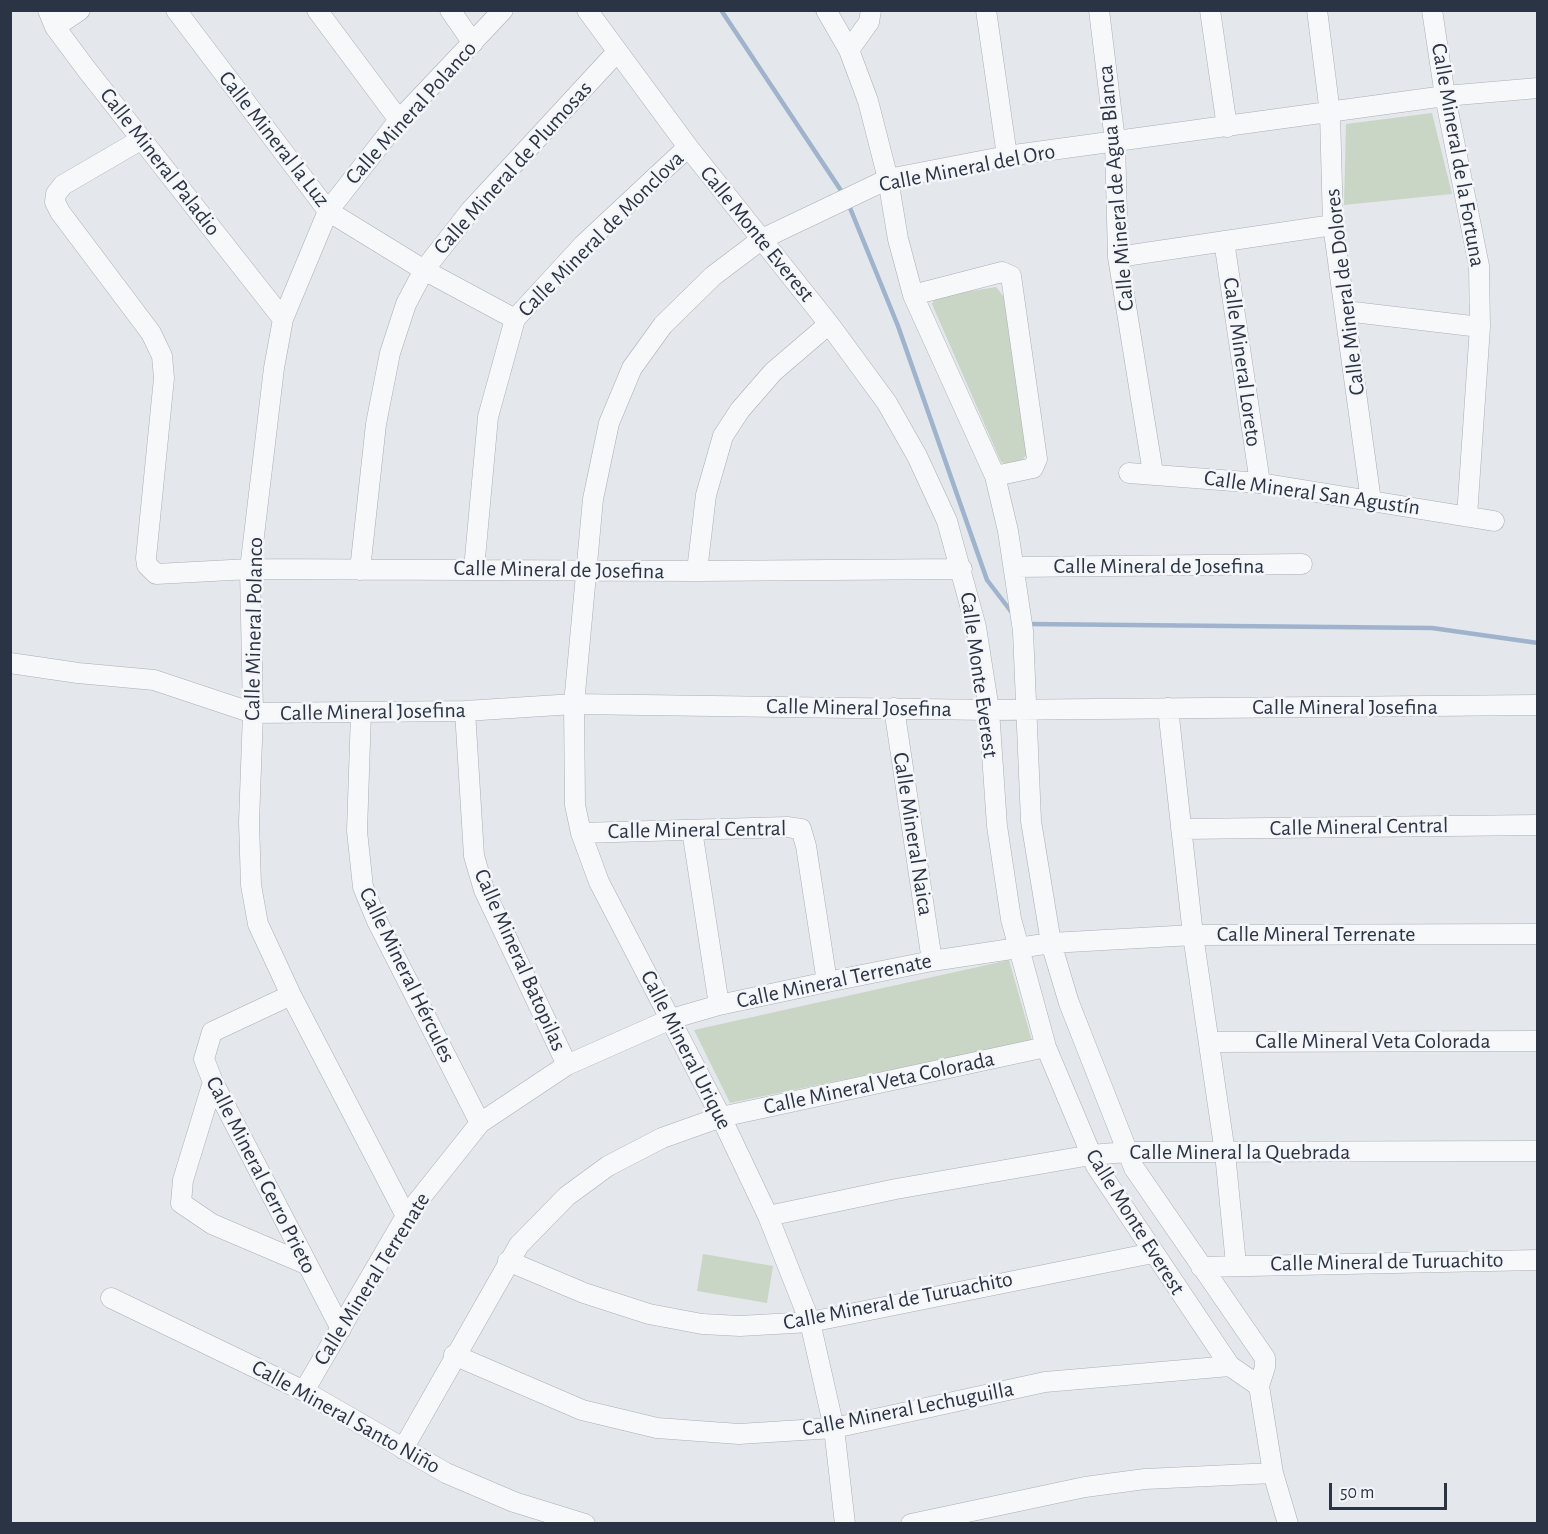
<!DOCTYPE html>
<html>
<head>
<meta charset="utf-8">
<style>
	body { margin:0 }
	#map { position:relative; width:1548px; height:1534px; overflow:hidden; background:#e4e7ec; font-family:"Alegreya Sans",sans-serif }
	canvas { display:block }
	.frame { position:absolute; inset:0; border:12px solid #2b3445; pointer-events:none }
	.scale { position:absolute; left:1329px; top:1483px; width:118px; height:27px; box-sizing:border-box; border:3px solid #2b3445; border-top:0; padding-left:8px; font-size:18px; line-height:21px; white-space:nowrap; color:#2b3445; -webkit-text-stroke:4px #f4f6f9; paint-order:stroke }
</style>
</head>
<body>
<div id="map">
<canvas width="1548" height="1534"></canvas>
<div class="frame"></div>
<div class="scale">50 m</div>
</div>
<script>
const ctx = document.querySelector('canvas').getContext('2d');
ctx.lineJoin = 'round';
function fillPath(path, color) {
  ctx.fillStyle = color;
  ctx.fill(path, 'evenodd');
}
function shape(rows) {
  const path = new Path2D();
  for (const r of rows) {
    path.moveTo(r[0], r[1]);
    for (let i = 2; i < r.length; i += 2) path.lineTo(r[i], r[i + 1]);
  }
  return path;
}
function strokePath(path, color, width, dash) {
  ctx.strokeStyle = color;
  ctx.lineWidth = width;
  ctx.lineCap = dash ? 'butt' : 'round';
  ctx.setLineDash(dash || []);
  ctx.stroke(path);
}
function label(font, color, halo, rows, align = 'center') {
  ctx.font = font + ' "Alegreya Sans",sans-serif';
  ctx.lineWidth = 5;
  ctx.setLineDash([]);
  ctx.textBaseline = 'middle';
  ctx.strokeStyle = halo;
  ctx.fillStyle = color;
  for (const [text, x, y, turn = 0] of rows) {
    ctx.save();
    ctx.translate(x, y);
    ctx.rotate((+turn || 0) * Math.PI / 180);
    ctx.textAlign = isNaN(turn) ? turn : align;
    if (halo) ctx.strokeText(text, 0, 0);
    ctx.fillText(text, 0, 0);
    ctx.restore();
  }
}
const green = shape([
	[1432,113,1452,194,1344,205,1346,124],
	[996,287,1004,297,1027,454,1020,463,1010,466,1001,462,932,304,936,297],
	[1009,960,1032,1041,730,1103,694,1030],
	[703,1254,773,1266,767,1303,697,1291]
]);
const stream = shape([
	[721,10,844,195],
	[848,203,898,326,987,580,1013,614],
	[1028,624,1432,628,1538,643]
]);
const minor = shape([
	[48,10,55,27,87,70,283,319],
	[176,10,328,211,424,270,515,319],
	[317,10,399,120],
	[450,10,473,43],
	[587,10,688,147,829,324,887,403,917,456,947,521,976,627,989,710,997,826,1011,919,1046,1047,1096,1166,1230,1366,1259,1386],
	[826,10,849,50,868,101,888,179,898,239,913,295,995,476,1008,531,1023,631,1031,821,1051,943,1069,1003,1134,1168,1265,1358,1265,1367,1259,1386,1273,1473,1288,1524],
	[986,10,1007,156],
	[1099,10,1115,141,1118,257,1153,473],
	[1210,10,1227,127],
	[1317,10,1330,113,1333,225,1371,501],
	[1432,10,1445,96,1479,266,1480,327,1467,516],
	[55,27,80,10],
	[849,50,869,22,871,10],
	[142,139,63,185,56,194,55,202,60,212,151,333,162,356,164,378,146,558,147,565,156,574,250,569,697,571,962,569],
	[1224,241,1260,483],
	[1118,257,1333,225],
	[913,295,1002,272,1011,276,1037,459,1033,468,995,476],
	[1345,311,1480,327],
	[1129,473,1260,483,1494,521],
	[1015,567,1302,564],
	[474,569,488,417,515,319,583,245,688,147],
	[360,570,376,424,390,353,406,304,424,270,471,210,617,52],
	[697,571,706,495,723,436,740,410,773,372,829,324],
	[10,663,78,673,154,680,253,713,465,711,574,704,989,710,1538,705],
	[894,708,932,961],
	[1168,708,1193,935,1225,1153,1236,1264],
	[465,711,474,856,484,890,567,1065],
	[361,713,357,831,363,887,377,921,480,1123],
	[1181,829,1538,825],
	[692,830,719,1005],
	[581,833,787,827,801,829,806,846,827,982],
	[291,995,212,1032,204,1059,213,1082,341,1329],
	[1209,1042,1538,1041],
	[213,1082,183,1180,181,1203,212,1224,306,1264],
	[406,1216,291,995,258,924,251,885,249,822,253,713,250,569,274,368,283,319,328,211,399,120,503,10],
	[768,1216,896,1189,1091,1155,1127,1152,1538,1151],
	[508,1261,584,1293,649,1314,702,1324,740,1326,810,1322,1153,1253],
	[1201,1267,1538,1260],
	[111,1298,304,1391,446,1473,514,1502,585,1524],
	[454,1355,582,1410,657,1428,739,1434,834,1428,1045,1382,1230,1366],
	[304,1391,406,1216,480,1123,567,1065,671,1019,719,1005,827,982,932,961,1051,943,1193,935,1538,934],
	[403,1449,519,1245,567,1196,608,1166,662,1138,721,1117,1046,1047],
	[845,1524,834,1428,810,1322,768,1216,721,1117,599,882,581,833,575,805,574,704,593,499,609,423,632,368,663,325,713,276,762,239,888,179,1007,156,1445,96,1538,88],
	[911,1524,1085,1487,1145,1479,1273,1473]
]);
const streetNames = [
	["Calle Mineral Polanco",411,113,-48],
	["Calle Mineral la Luz",274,139,52],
	["Calle Mineral de la Fortuna",1458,155,80],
	["Calle Mineral Paladio",160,162,52],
	["Calle Mineral de Plumosas",513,168,-48],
	["Calle Mineral del Oro",967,168,-11],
	["Calle Mineral de Agua Blanca",1116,188,-95],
	["Calle Mineral de Monclova",601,234,-45],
	["Calle Monte Everest",757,234,51],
	["Calle Mineral de Dolores",1345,292,-97],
	["Calle Mineral Loreto",1242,362,82],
	["Calle Mineral San Agustín",1312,493,8],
	["Calle Mineral de Josefina",1159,566],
	["Calle Mineral de Josefina",559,570,1],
	["Calle Mineral Polanco",254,629,-89],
	["Calle Monte Everest",979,675,82],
	["Calle Mineral Josefina",1345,707],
	["Calle Mineral Josefina",859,708,1],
	["Calle Mineral Josefina",373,712,-1],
	["Calle Mineral Central",1359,827,-1],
	["Calle Mineral Central",697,830,-1],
	["Calle Mineral Naica",913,834,81],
	["Calle Mineral Terrenate",1316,934],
	["Calle Mineral Batopilas",520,960,66],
	["Calle Mineral Hércules",407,975,64],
	["Calle Mineral Terrenate",834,981,-12],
	["Calle Mineral Veta Colorada",1373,1041],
	["Calle Mineral Urique",686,1050,63],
	["Calle Mineral Veta Colorada",879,1083,-12],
	["Calle Mineral la Quebrada",1240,1152],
	["Calle Mineral Cerro Prieto",261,1175,63],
	["Calle Monte Everest",1135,1222,58],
	["Calle Mineral de Turuachito",1387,1262,-1],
	["Calle Mineral Terrenate",372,1279,-58],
	["Calle Mineral de Turuachito",898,1301,-11],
	["Calle Mineral Lechuguilla",908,1409,-11],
	["Calle Mineral Santo Niño",346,1417,29]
];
fillPath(green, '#c9d6c5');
strokePath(stream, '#9fb4cc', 4.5);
strokePath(minor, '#a9aeb7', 21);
strokePath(minor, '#f7f8fa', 20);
label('22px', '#2b3445', '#f4f6f9', streetNames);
</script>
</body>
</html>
